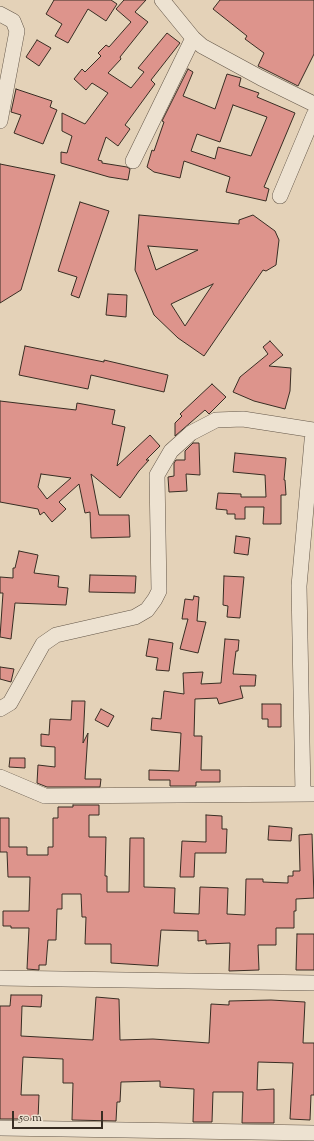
<!DOCTYPE html>
<html>
<head>
<meta charset="utf-8">
<style>
	body { margin:0 }
	#map { position:relative; width:314px; height:1141px; overflow:hidden; background:#e4d2b8; font-family:"Sorts Mill Goudy",serif }
	canvas { display:block }
	.scale { position:absolute; left:12px; top:1111px; width:91px; height:18px; box-sizing:border-box; border:2px solid #382d23; border-top:0; padding-left:5px; font-size:12px; line-height:14px; white-space:nowrap; color:#382d23; -webkit-text-stroke:3px #ede2d1; paint-order:stroke }
</style>
</head>
<body>
<div id="map">
<canvas width="314" height="1141"></canvas>
<div class="scale">50 m</div>
</div>
<script>
const ctx = document.querySelector('canvas').getContext('2d');
ctx.lineJoin = 'round';
function fillPath(path, color) {
  ctx.fillStyle = color;
  ctx.fill(path, 'evenodd');
}
function shape(rows) {
  const path = new Path2D();
  for (const r of rows) {
    path.moveTo(r[0], r[1]);
    for (let i = 2; i < r.length; i += 2) path.lineTo(r[i], r[i + 1]);
  }
  return path;
}
function strokePath(path, color, width, dash) {
  ctx.strokeStyle = color;
  ctx.lineWidth = width;
  ctx.lineCap = dash ? 'butt' : 'round';
  ctx.setLineDash(dash || []);
  ctx.stroke(path);
}
const building = shape([
	[54,0,111,0,117,4,106,21,88,9,68,43,55,36,62,24,46,14,54,0],
	[124,0,146,0,135,12,148,22,120,57,121,59,108,73,131,88,144,72,138,68,167,33,180,43,151,80,155,84,125,125,130,129,118,146,106,137,98,160,102,161,102,163,127,167,130,169,128,180,109,177,61,163,61,152,67,153,72,136,62,131,62,113,85,124,108,93,92,83,86,90,74,79,82,69,85,72,101,56,98,53,106,45,109,47,131,22,116,9,124,0],
	[220,0,314,0,314,54,298,86,258,66,264,53,245,39,247,36,213,9,220,0],
	[37,40,51,48,39,66,26,57,37,40],
	[188,69,193,72,183,96,215,109,227,74,241,78,239,86,259,93,257,97,295,113,264,187,269,189,266,201,226,192,230,177,184,161,180,178,154,172,147,167,152,150,154,151,164,122,162,121,188,69],
	[233,105,267,117,251,156,218,147,215,159,191,151,197,134,220,142,233,105],
	[16,89,52,101,50,107,57,110,43,144,14,133,21,115,11,112,16,89],
	[0,164,55,175,21,290,0,303,0,164],
	[80,202,109,211,79,298,71,295,77,277,58,271,80,202],
	[139,215,239,224,239,220,253,215,275,231,279,240,276,265,266,271,263,270,204,356,178,338,154,315,135,270,139,215],
	[148,246,198,250,156,270,148,246],
	[213,284,185,326,171,304,213,284],
	[108,294,127,295,126,317,106,315,108,294],
	[270,341,283,355,269,366,291,368,290,391,285,409,254,401,233,392,240,377,268,354,263,347,270,341],
	[25,346,104,362,104,360,168,375,164,392,91,375,88,389,19,375,25,346],
	[212,384,226,397,209,414,205,410,175,436,175,423,182,416,180,414,212,384],
	[0,401,76,410,77,403,115,410,112,424,125,427,117,466,150,435,160,446,146,460,149,460,139,471,120,498,91,474,99,515,129,515,130,537,91,538,90,512,85,513,79,484,59,502,66,509,52,522,44,512,40,515,38,509,0,502,0,401],
	[41,474,71,478,47,499,38,487,41,474],
	[193,443,199,443,200,475,186,474,187,491,169,492,168,477,174,476,174,463,176,460,185,460,185,451,193,443],
	[235,453,286,458,284,480,285,480,286,495,281,495,281,524,263,524,264,507,245,507,245,519,235,519,235,514,227,514,227,510,216,509,218,493,241,494,241,497,266,497,265,475,233,472,235,453],
	[236,536,250,538,248,555,234,553,236,536],
	[19,551,38,555,34,573,59,576,58,587,68,588,66,605,15,603,11,639,0,637,3,593,0,593,0,577,13,578,13,568,15,568,19,551],
	[90,575,136,576,135,593,89,592,90,575],
	[224,576,244,577,240,618,227,617,228,606,223,605,224,576],
	[194,596,199,597,197,621,206,622,198,653,180,649,188,619,182,619,185,599,193,600,194,596],
	[149,639,173,643,169,671,156,670,158,658,146,656,149,639],
	[225,639,239,640,238,651,236,651,233,674,256,675,255,686,240,686,243,698,219,704,217,698,195,699,194,736,202,736,201,770,220,770,220,782,196,782,196,786,170,786,170,780,149,780,149,770,179,771,181,733,151,730,152,718,161,719,164,691,184,694,183,673,203,672,201,684,221,683,225,639],
	[0,667,14,669,11,682,0,679,0,667],
	[72,701,85,701,83,743,88,733,85,779,101,779,100,787,47,787,37,783,38,765,55,767,55,747,41,746,41,734,49,735,50,719,71,720,72,701],
	[262,704,281,704,281,727,268,727,268,719,262,719,262,704],
	[101,709,114,716,108,727,95,720,101,709],
	[10,758,25,758,25,768,9,767,10,758],
	[73,805,99,805,99,815,89,815,89,837,106,837,105,876,107,876,107,892,129,892,130,838,144,838,144,887,175,888,174,913,199,914,200,887,228,888,227,914,245,915,246,879,263,879,263,882,288,883,288,876,293,876,293,871,300,871,299,835,312,834,314,898,296,899,296,911,294,911,294,928,276,928,276,945,258,945,259,970,229,971,230,943,206,944,206,940,198,941,198,931,161,930,158,966,111,963,111,944,85,944,86,917,82,917,81,894,62,894,62,909,57,909,56,940,48,940,46,965,39,965,39,970,27,969,29,928,11,928,11,926,3,926,3,911,29,911,30,877,8,877,7,852,0,852,0,818,9,818,9,847,27,847,27,855,48,855,48,847,53,847,53,818,58,818,58,807,73,807,73,805],
	[206,815,222,816,222,829,227,829,226,853,195,853,194,877,180,877,182,841,206,842,206,815],
	[269,826,292,828,291,841,268,840,269,826],
	[297,934,314,934,314,970,296,970,297,934],
	[11,995,42,995,41,1007,22,1006,21,1036,93,1040,96,997,119,999,120,1040,153,1039,209,1043,211,1004,229,1005,229,1001,271,1000,305,1002,303,1043,314,1043,314,1095,311,1095,310,1120,290,1119,293,1063,258,1062,257,1090,274,1089,274,1123,242,1123,243,1092,213,1092,212,1122,193,1122,194,1089,160,1087,160,1081,121,1082,120,1102,117,1102,116,1121,72,1120,73,1083,63,1083,63,1059,23,1057,21,1095,39,1095,38,1119,0,1119,0,1006,10,1006,11,995]
]);
const minor = shape([
	[162,0,193,38,202,46,261,78,314,104],
	[0,14,13,21,17,31,0,121],
	[133,161,193,38],
	[280,196,314,115],
	[0,709,10,703,43,644,56,635,135,617,147,610,155,599,159,591,157,475,171,451,191,433,216,420,243,419,314,430],
	[0,777,45,796,314,794],
	[303,794,299,586,313,430],
	[0,978,314,983],
	[0,1128,314,1133]
]);
fillPath(building, '#dd948c');
strokePath(building, '#382d23', 1);
strokePath(minor, '#635648', 16);
strokePath(minor, '#ede2d1', 15);
</script>
</body>
</html>
